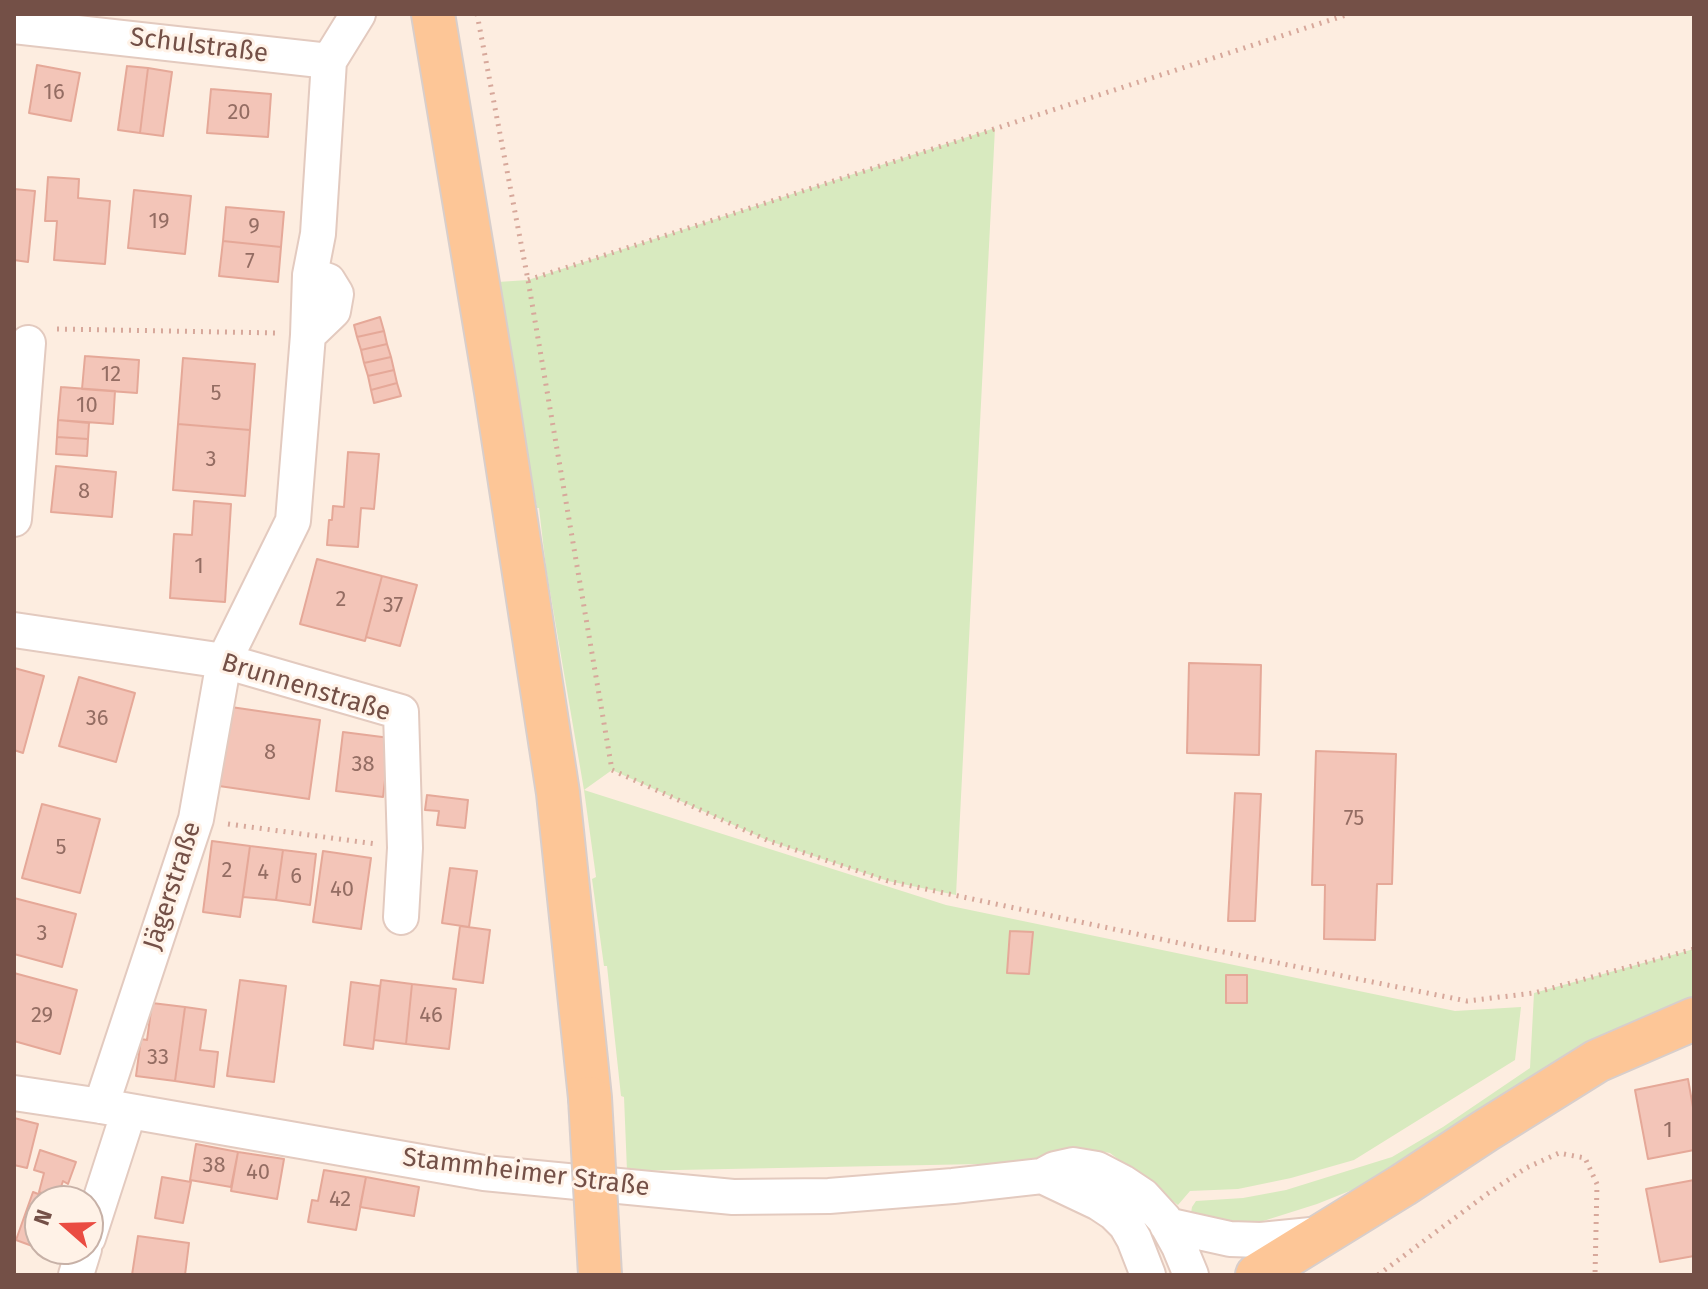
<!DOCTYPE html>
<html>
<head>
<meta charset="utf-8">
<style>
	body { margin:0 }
	#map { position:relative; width:1708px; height:1289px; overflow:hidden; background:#fdede0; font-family:"Fira Sans",sans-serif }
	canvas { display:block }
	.frame { position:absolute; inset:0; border:16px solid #745047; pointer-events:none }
	.north { position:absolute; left:24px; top:1185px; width:80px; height:80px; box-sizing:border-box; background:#fff2e7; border:2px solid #c7b1a7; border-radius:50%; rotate:290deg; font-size:22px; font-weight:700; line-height:32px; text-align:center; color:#745047 }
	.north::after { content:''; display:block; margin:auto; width:28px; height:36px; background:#ea4c42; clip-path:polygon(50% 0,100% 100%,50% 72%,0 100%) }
</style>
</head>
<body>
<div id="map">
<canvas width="1708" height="1289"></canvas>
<div class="frame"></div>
<div class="north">N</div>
</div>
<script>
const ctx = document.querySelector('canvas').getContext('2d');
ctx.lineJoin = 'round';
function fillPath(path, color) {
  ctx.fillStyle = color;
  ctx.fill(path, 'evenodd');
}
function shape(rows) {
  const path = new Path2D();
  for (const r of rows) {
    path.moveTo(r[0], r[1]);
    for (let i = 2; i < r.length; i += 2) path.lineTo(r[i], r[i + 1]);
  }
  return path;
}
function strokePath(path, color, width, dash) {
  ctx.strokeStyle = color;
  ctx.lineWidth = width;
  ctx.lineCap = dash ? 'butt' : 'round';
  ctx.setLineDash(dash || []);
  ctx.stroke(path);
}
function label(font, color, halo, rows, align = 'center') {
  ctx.font = font + ' "Fira Sans",sans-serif';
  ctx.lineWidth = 6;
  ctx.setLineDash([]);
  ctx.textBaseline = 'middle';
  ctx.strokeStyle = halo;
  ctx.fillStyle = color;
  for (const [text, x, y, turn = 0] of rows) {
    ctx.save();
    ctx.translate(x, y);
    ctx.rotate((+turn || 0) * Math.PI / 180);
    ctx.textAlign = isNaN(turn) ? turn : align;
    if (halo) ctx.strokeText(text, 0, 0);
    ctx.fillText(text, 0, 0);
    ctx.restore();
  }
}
const green = shape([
	[995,128,956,895,888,881,769,841,612,770,584,790,946,905,1455,1011,1521,1007,1515,1060,1354,1160,1291,1178,1238,1189,1190,1191,1178,1205,1110,1153,1087,1149,1062,1150,1044,1154,1031,1163,627,1171,624,1097,621,1096,607,966,604,966,592,879,596,877,584,790,546,568,539,508,537,508,518,403,498,282,528,280],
	[1694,949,1694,1019,1372,1182,1317,1204,1260,1222,1232,1223,1191,1213,1192,1207,1196,1201,1243,1198,1286,1190,1392,1157,1443,1127,1530,1068,1534,993]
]);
const building = shape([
	[37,65,80,73,71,121,29,113,37,65],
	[127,66,148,68,140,133,118,130,127,66],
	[148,68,172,72,163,136,140,133,148,68],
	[211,89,271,94,268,137,207,133,211,89],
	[48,177,79,179,78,198,110,201,105,264,54,260,57,221,45,221,48,177],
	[14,189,35,191,28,262,14,260,14,189],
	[134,190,191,196,185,254,128,248,134,190],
	[226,207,284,212,281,247,223,241,226,207],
	[223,241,281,247,278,282,219,276,223,241],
	[380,317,384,331,357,337,354,325,380,317],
	[384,331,387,344,361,350,357,337,384,331],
	[387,344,391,357,364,363,361,350,387,344],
	[85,356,139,360,137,393,82,389,85,356],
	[391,357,394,370,368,376,364,363,391,357],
	[183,358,255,364,250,430,178,424,183,358],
	[394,370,397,383,371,390,368,376,394,370],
	[397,383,401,396,374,403,371,390,397,383],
	[61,387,115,391,113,424,58,420,61,387],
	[58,420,89,423,88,439,57,437,58,420],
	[178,424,250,430,245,496,173,490,178,424],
	[57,437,88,439,87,456,56,454,57,437],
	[348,452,379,454,374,509,361,508,358,547,327,545,329,520,332,520,333,506,344,507,348,452],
	[56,466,116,472,112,517,51,512,56,466],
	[194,501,231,504,225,602,170,598,174,534,192,535,194,501],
	[317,559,382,576,365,641,300,624,317,559],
	[382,576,417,585,400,646,366,637,382,576],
	[1189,663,1261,665,1259,755,1187,753,1189,663],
	[14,668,44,676,23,753,14,750,14,668],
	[79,677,135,693,116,762,59,746,79,677],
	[231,707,320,720,309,799,219,786,231,707],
	[343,732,390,738,383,797,336,791,343,732],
	[1316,751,1396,754,1392,884,1377,884,1375,940,1324,939,1325,885,1312,885,1316,751],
	[1235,793,1261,794,1255,921,1228,921,1235,793],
	[427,795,468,800,465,828,437,825,439,811,425,810,427,795],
	[42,804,100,819,80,893,22,878,42,804],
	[212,841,250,846,240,917,203,912,212,841],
	[250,846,283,850,276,900,243,897,250,846],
	[283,850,316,854,310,905,276,900,283,850],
	[323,851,371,858,361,929,313,922,323,851],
	[450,868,477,871,469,927,442,923,450,868],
	[14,898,76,914,62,967,14,954,14,898],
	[460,926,490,930,483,983,453,979,460,926],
	[1010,931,1033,932,1029,974,1007,973,1010,931],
	[14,973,77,990,60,1054,14,1041,14,973],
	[1226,975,1247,975,1247,1003,1226,1003,1226,975],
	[240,980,286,986,274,1082,227,1076,240,980],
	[381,980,412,984,406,1044,374,1040,381,980],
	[351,982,380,986,373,1049,344,1045,351,982],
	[412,984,456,989,449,1049,406,1044,412,984],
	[152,1003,185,1007,175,1081,136,1076,141,1039,147,1040,152,1003],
	[185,1007,206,1010,200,1050,218,1052,214,1087,175,1081,185,1007],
	[1688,1079,1694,1113,1694,1150,1648,1159,1635,1090,1688,1079],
	[14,1118,38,1124,27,1168,14,1165,14,1118],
	[196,1144,238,1152,231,1187,190,1180,196,1144],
	[40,1150,76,1162,68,1184,63,1181,57,1199,39,1192,44,1173,34,1170,40,1150],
	[238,1152,284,1159,277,1199,231,1191,238,1152],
	[324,1170,366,1177,356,1230,308,1222,312,1200,318,1201,324,1170],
	[162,1177,191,1182,183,1223,155,1218,162,1177],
	[366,1177,419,1187,414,1216,360,1207,366,1177],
	[1694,1180,1694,1256,1660,1262,1646,1189,1694,1180],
	[33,1192,57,1201,40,1201,40,1249,65,1249,62,1257,16,1240,33,1192],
	[138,1236,189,1243,185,1275,132,1275,138,1236]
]);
const path = shape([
	[477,14,528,280,612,770,769,841,888,881,1179,943,1467,1001,1534,993,1694,949],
	[528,280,1349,14],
	[57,329,279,333],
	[228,824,376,844],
	[1378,1275,1487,1194,1526,1168,1559,1153,1585,1158,1597,1184,1595,1275]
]);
const minor = shape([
	[14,26,329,61],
	[308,335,333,311,336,294,328,281,310,275],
	[14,519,28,343],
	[14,630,224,661,401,712,405,848,401,917],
	[14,1093,101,1106,484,1173,733,1197,829,1196,953,1186,1042,1176,1055,1169,1073,1165,1097,1169,1122,1182,1143,1196,1164,1219,1179,1246,1191,1275],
	[101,1106,196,819,224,661,293,521,308,335,310,275,318,234,329,61,358,14],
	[1042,1176,1099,1203,1114,1213,1126,1225,1134,1239,1148,1275],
	[1167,1225,1230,1239,1261,1240,1321,1234],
	[88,1238,129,1111],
	[76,1275,84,1249]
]);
const major = shape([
	[433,14,496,392,558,793,590,1098],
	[1257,1275,1403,1185,1485,1131,1597,1061,1694,1019]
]);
const majorBridge = shape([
	[590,1098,600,1275]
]);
const numberNames = [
	["16",54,93],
	["20",239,113],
	["19",159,222],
	["9",254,227],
	["7",250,262],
	["12",111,375],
	["5",216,394],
	["10",87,406],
	["3",211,460],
	["8",84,492],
	["1",199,567],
	["2",341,600],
	["37",393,606],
	["36",97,719],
	["8",270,753],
	["38",363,765],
	["75",1354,819],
	["5",61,848],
	["2",227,871],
	["4",263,873],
	["6",296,877],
	["40",342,890],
	["3",42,934],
	["29",42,1016],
	["46",431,1016],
	["33",158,1058],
	["1",1668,1131],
	["38",214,1166],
	["40",258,1173],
	["42",340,1200]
];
const streetNames = [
	["Schulstraße",199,46,7],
	["Brunnenstraße",306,688,17],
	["Jägerstraße",173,886,-72],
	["Stammheimer Straße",526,1173,7]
];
fillPath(green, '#d8eabf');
fillPath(building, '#f3c5b8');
strokePath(building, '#e5a898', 2);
strokePath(minor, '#e3cabf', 38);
strokePath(major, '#d8cecb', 46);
strokePath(path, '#d7a89b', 5, [2, 6]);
strokePath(minor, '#fff', 34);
strokePath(major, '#fdc697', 42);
strokePath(majorBridge, '#d8cecb', 46, []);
strokePath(majorBridge, '#fdc697', 42);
label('22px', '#946d63', null, numberNames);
label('26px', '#745047', '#fff2e7', streetNames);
</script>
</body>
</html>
